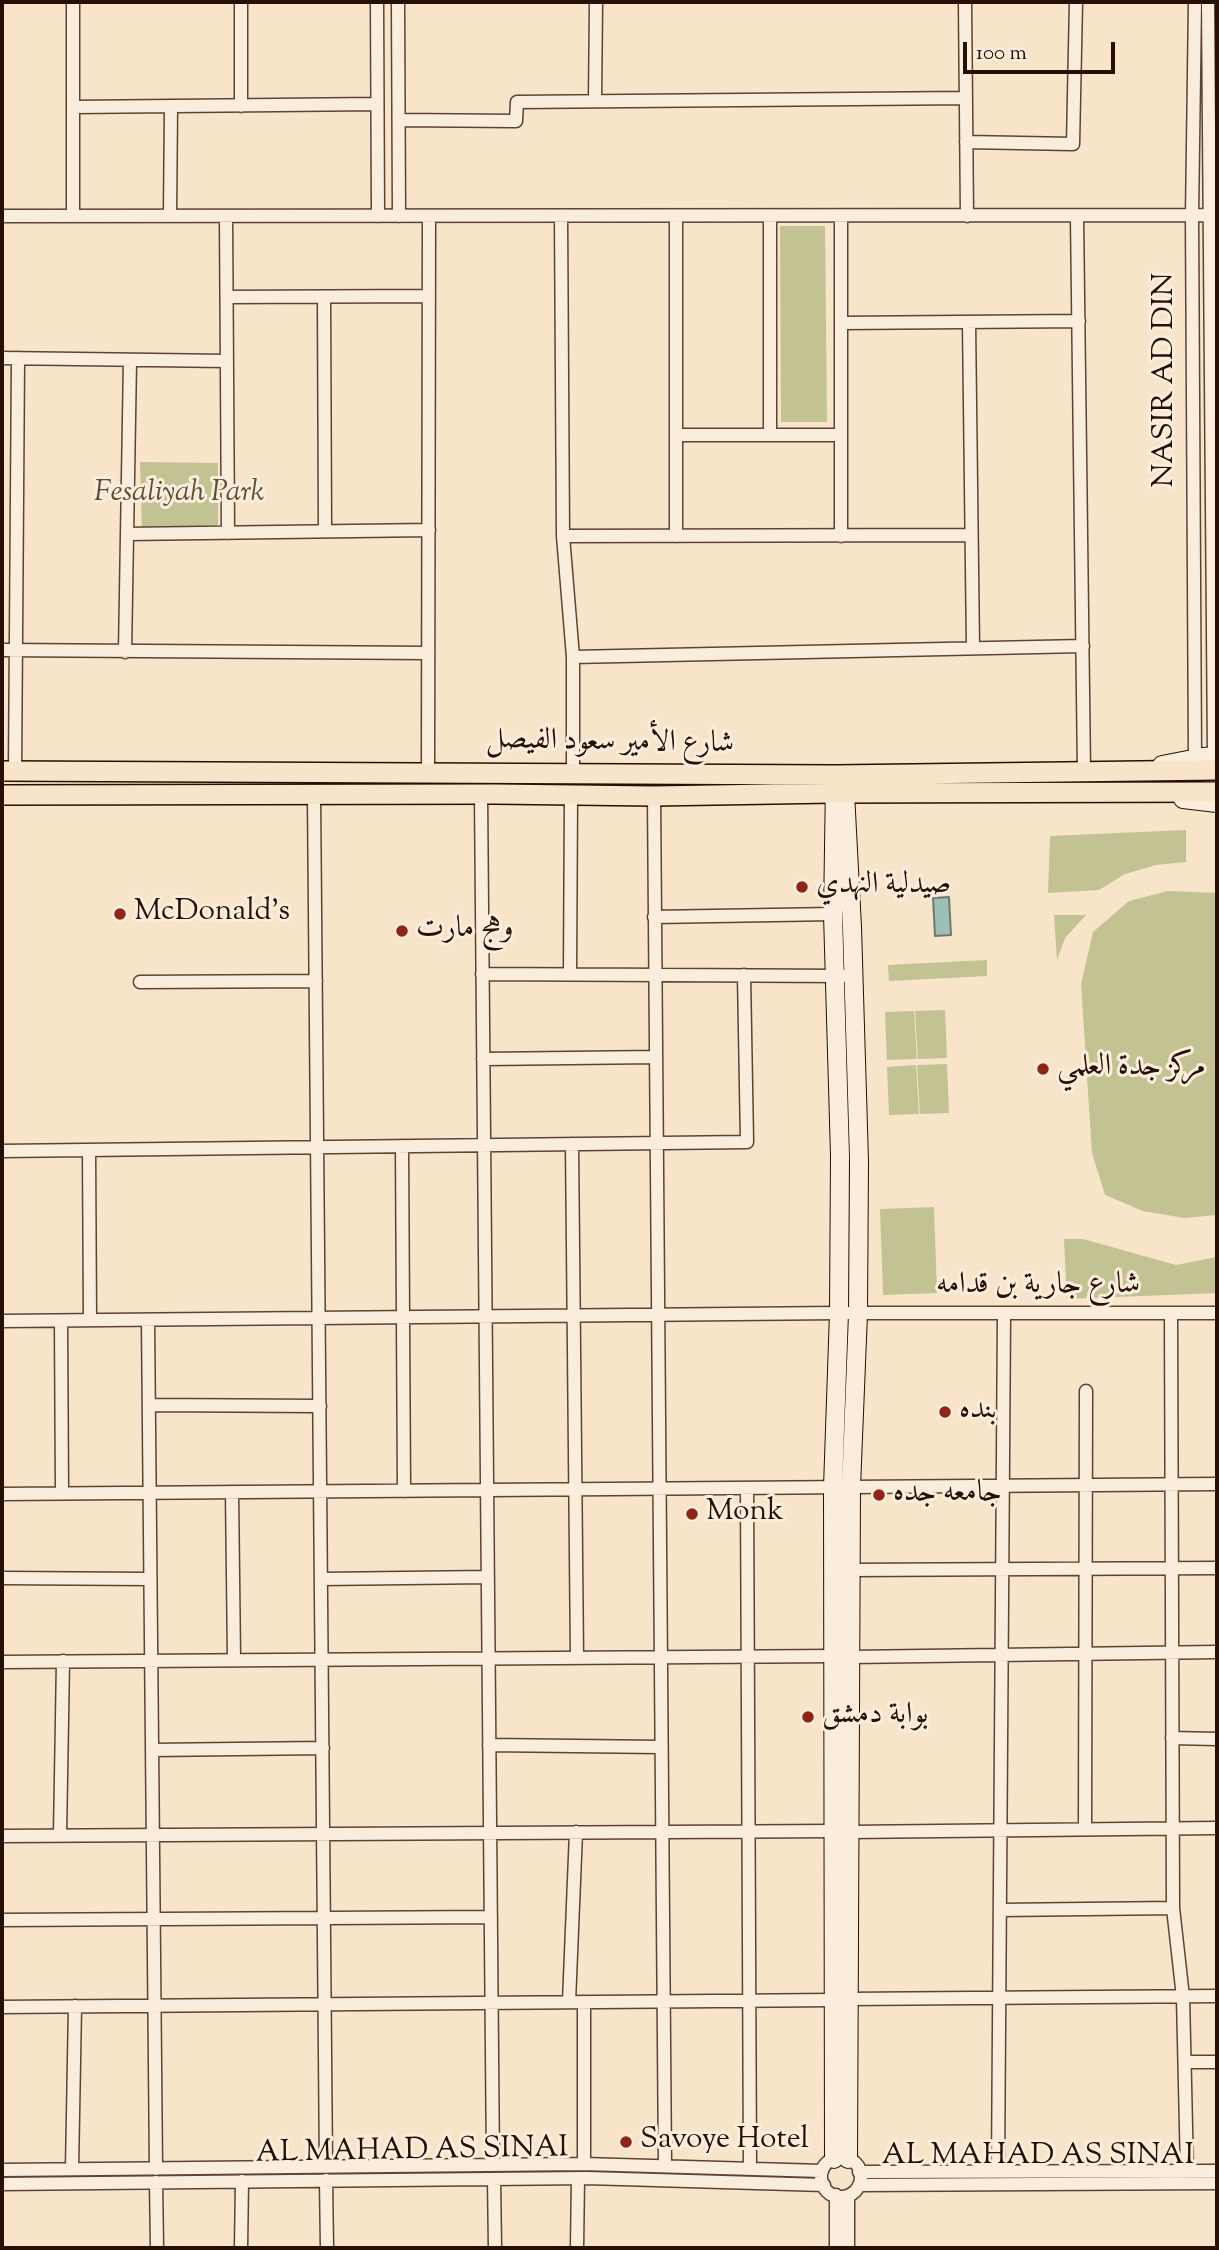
<!DOCTYPE html>
<html>
<head>
<meta charset="utf-8">
<style>
	body { margin:0 }
	#map { position:relative; width:1219px; height:2250px; overflow:hidden; background:#f7e4c9; font-family:"Sorts Mill Goudy",serif }
	canvas { display:block }
	.frame { position:absolute; inset:0; border:4px solid #280f03; pointer-events:none }
	.scale { position:absolute; left:963px; top:42px; width:152px; height:32px; box-sizing:border-box; border:4px solid #280f03; border-top:0; padding-left:9px; font-size:21px; line-height:24px; white-space:nowrap; color:#280f03; -webkit-text-stroke:5px #faeddc; paint-order:stroke }
</style>
</head>
<body>
<div id="map">
<canvas width="1219" height="2250"></canvas>
<div class="frame"></div>
<div class="scale">100 m</div>
</div>
<script>
const ctx = document.querySelector('canvas').getContext('2d');
ctx.lineJoin = 'round';
function fillPath(path, color) {
  ctx.fillStyle = color;
  ctx.fill(path, 'evenodd');
}
function shape(rows) {
  const path = new Path2D();
  for (const r of rows) {
    if (r.length === 3) {
      path.moveTo(r[0] + r[2], r[1]);
      path.arc(r[0], r[1], r[2], 0, 2 * Math.PI);
      continue;
    }
    path.moveTo(r[0], r[1]);
    for (let i = 2; i < r.length; i += 2) path.lineTo(r[i], r[i + 1]);
  }
  return path;
}
function strokePath(path, color, width, dash) {
  ctx.strokeStyle = color;
  ctx.lineWidth = width;
  ctx.lineCap = dash ? 'butt' : 'round';
  ctx.setLineDash(dash || []);
  ctx.stroke(path);
}
function label(font, color, halo, rows, align = 'center') {
  ctx.font = font + ' "Sorts Mill Goudy",Amiri,serif';
  ctx.lineWidth = 6;
  ctx.setLineDash([]);
  ctx.textBaseline = 'middle';
  ctx.strokeStyle = halo;
  ctx.fillStyle = color;
  for (const [text, x, y, turn = 0] of rows) {
    ctx.save();
    ctx.translate(x, y);
    ctx.rotate((+turn || 0) * Math.PI / 180);
    ctx.textAlign = isNaN(turn) ? turn : align;
    if (halo) ctx.strokeText(text, 0, 0);
    ctx.fillText(text, 0, 0);
    ctx.restore();
  }
}
const green = shape([
	[780,226,825,226,827,422,781,422],
	[140,462,218,463,218,527,142,527],
	[1186,830,1186,862,1156,865,1125,874,1099,890,1048,893,1050,836],
	[1168,891,1217,893,1217,1215,1184,1218,1143,1211,1105,1195,1092,1153,1081,984,1093,932,1129,901],
	[1054,915,1086,915,1065,938,1057,960],
	[987,960,987,976,889,981,888,965],
	[945,1010,947,1058,918,1059,915,1011],
	[914,1011,917,1059,887,1060,885,1012],
	[947,1064,949,1113,920,1114,917,1065],
	[916,1065,919,1114,889,1115,887,1067],
	[934,1207,937,1293,883,1295,880,1209],
	[1064,1239,1083,1239,1176,1265,1217,1257,1217,1293,1067,1299]
]);
const water = shape([
	[949,897,951,935,935,936,933,898,949,897]
]);
const street = shape([
	[241,2,241,106],
	[377,2,378,216],
	[398,2,399,216],
	[965,2,967,216],
	[1208,2,1214,756],
	[595,101,596,2],
	[73,107,377,104],
	[399,120,516,121,517,102,966,98],
	[966,142,1073,144,1076,2],
	[2,216,1210,215],
	[73,216,73,2],
	[170,216,171,106],
	[226,216,228,533],
	[561,216,563,536,573,657,573,775],
	[770,216,770,435],
	[841,216,841,536],
	[1077,216,1084,772],
	[227,297,429,296],
	[324,297,325,531],
	[969,322,973,648],
	[841,323,1079,321],
	[2,358,227,361],
	[676,435,841,435],
	[127,534,429,530],
	[563,536,971,535],
	[676,536,676,216],
	[2,650,428,653],
	[125,652,130,360],
	[573,657,1083,646],
	[1195,758,1192,216,1195,2],
	[15,772,18,358],
	[428,772,429,216],
	[481,794,493,2165],
	[314,796,326,2167],
	[654,796,665,2166],
	[654,917,833,914],
	[482,974,843,976],
	[570,974,571,795],
	[140,982,316,981],
	[483,1059,656,1057],
	[572,1144,577,1658],
	[402,1146,404,1491],
	[89,1150,90,1320],
	[2,1151,747,1142,744,975],
	[1171,1313,1173,1908,1183,1997,1187,2171],
	[148,1320,156,2169],
	[2,1321,839,1313,1217,1313],
	[61,1321,62,1493],
	[149,1405,320,1406],
	[747,1488,750,2169],
	[232,1492,234,1660],
	[2,1494,1217,1484],
	[850,1570,1217,1568],
	[2,1578,150,1579],
	[321,1579,488,1577],
	[850,1657,1217,1652],
	[2,1662,834,1656],
	[1172,1738,1217,1739],
	[489,1745,661,1747],
	[152,1750,323,1748],
	[1085,1829,1086,1391],
	[849,1832,1217,1828],
	[60,1835,63,1661],
	[2,1836,834,1831],
	[1000,1910,1173,1908],
	[2,1920,491,1917],
	[849,1999,1217,1996],
	[569,2002,576,1832],
	[584,2002,584,2164],
	[2,2007,834,2000],
	[1185,2062,1217,2062],
	[841,2177,20],
	[72,2169,75,2006],
	[2,2170,584,2164,822,2171],
	[998,2171,1004,1314],
	[859,2172,1217,2171],
	[494,2179,495,2248],
	[326,2180,327,2248],
	[156,2182,157,2248],
	[2,2184,587,2178,824,2185],
	[859,2185,1217,2183],
	[241,2248,242,2181],
	[577,2248,578,2178],
	[836,2248,836,2195],
	[848,2248,848,2196]
]);
const secondary = shape([
	[1162,765,1203,757,1217,756],
	[839,781,845,793,852,927,859,1161,858,1314,851,1487,848,2159],
	[1183,799,1217,803],
	[834,2159,833,1487,839,1313,840,1156,833,914,835,782]
]);
const primary = shape([
	[2,771,836,775,1217,770],
	[2,795,495,794,654,796,833,793,1217,792]
]);
const markers = [
	[802,887,7,"#8f2418"],
	[120,914,7,"#8f2418"],
	[402,931,7,"#8f2418"],
	[1043,1069,7,"#8f2418"],
	[945,1412,7,"#8f2418"],
	[879,1495,7,"#8f2418"],
	[692,1514,7,"#8f2418"],
	[808,1717,7,"#8f2418"],
	[626,2142,7,"#8f2418"]
];
const streetNames = [
	["NASIR AD DIN",1167,380,-90],
	["شارع الأمير سعود الفيصل",610,744,1],
	["شارع جارية بن قدامه",1038,1287],
	["AL MAHAD AS SINAI",412,2153,-1],
	["AL MAHAD AS SINAI",1038,2158]
];
const parkNames = [
	["Fesaliyah Park",179,495]
];
const poiNames = [
	["صيدلية النهدي",816,887],
	["McDonald's",134,914],
	["وهج مارت",416,931],
	["مركز جدة العلمي",1057,1069],
	["بنده",959,1412],
	["جامعه جده",893,1495],
	["Monk",706,1514],
	["بوابة دمشق",822,1717],
	["Savoye Hotel",640,2142]
];
fillPath(green, '#c2c293');
fillPath(water, '#9dbfb5');
strokePath(water, '#6e796e', 2);
strokePath(street, '#5c4434', 15);
strokePath(secondary, '#280f03', 20);
strokePath(primary, '#280f03', 22);
strokePath(street, '#faeddc', 12);
strokePath(secondary, '#faeddc', 18);
strokePath(primary, '#f7e4c9', 19);
for (const [x, y, r, color] of markers) {
  const dot = new Path2D();
  dot.arc(x, y, r, 0, 2 * Math.PI);
  ctx.fillStyle = color;
  ctx.fill(dot);
  strokePath(dot, '#faeddc', 2.5);
}
label('30px', '#280f03', '#faeddc', streetNames);
label('italic 30px', '#5e4e35', '#faeddc', parkNames);
label('30px', '#280f03', '#faeddc', poiNames, 'left');
</script>
</body>
</html>
